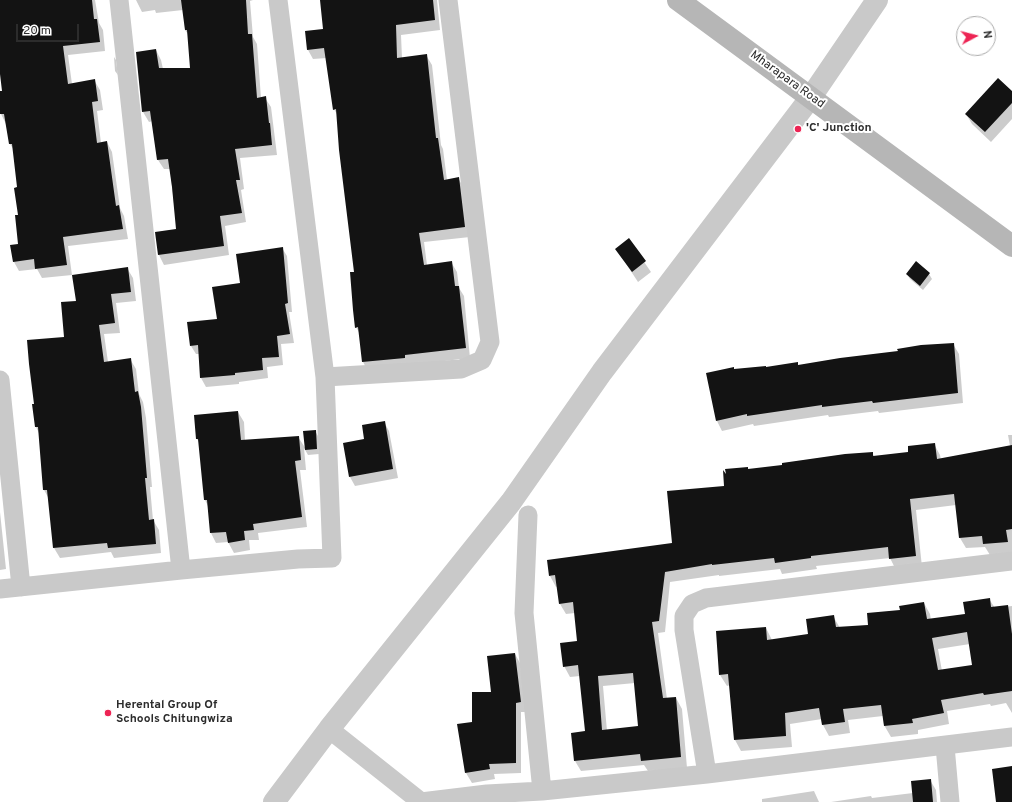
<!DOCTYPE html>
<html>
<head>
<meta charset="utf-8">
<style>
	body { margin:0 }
	#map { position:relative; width:1012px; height:802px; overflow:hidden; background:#fff; font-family:Overpass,sans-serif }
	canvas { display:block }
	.north { position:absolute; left:956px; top:16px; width:40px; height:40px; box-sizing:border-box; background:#fff; border:1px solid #ababab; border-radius:50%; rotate:83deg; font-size:11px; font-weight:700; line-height:16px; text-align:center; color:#2c2c2c }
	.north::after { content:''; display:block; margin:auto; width:14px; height:18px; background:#ed2454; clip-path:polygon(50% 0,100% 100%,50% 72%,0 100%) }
	.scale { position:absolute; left:16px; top:24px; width:63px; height:18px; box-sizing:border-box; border:2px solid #2c2c2c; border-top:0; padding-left:5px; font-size:12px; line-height:14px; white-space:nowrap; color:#2c2c2c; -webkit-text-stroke:3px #fff; paint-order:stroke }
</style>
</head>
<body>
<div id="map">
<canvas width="1012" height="802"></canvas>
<div class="north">N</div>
<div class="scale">20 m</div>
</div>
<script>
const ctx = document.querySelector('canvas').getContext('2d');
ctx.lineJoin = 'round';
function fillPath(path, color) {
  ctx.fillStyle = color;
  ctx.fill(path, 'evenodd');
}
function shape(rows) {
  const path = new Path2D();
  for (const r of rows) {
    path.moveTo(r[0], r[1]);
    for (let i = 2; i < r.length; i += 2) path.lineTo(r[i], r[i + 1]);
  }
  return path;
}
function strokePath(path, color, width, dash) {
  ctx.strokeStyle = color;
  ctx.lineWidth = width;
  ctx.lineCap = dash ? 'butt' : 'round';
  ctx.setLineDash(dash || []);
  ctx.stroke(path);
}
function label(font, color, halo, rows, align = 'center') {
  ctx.font = font + ' Overpass,sans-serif';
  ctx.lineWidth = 4;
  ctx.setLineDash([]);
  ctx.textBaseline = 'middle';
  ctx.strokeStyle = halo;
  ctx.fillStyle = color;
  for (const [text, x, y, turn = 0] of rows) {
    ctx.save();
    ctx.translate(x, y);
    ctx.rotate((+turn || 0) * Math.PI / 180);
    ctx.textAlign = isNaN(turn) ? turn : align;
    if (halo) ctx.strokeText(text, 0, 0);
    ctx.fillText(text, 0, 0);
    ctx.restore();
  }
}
const shadow = shape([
	[0,0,95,0,99,23,103,30,105,51,68,55,72,84,94,80,100,90,103,110,97,111,101,143,107,142,112,152,120,208,124,216,128,239,68,246,72,275,42,278,37,269,19,271,14,262,20,245,18,188,14,150,10,144,6,124,1,114,0,109,0,92,3,92,0,65],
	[136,0,253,0,250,1,253,37,257,44,261,98,265,98,271,107,277,155,240,158,244,189,241,190,246,222,225,226,229,255,164,265,159,255,156,233,177,230,170,169,164,169,158,160,153,121,149,122,143,112,137,53,156,50,161,60,163,69,191,69,188,34,185,30,183,10,156,13,155,10,142,12],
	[321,0,437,0,440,30,401,35,402,58,426,55,432,65,441,145,443,149,447,180,458,178,464,188,470,237,424,242,427,265,451,262,457,272,459,288,464,296,470,358,410,365,368,371,363,362,360,334,356,327,355,273,338,116,334,109,327,58,313,59,308,50,306,32,324,30],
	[114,57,116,60,118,75,115,71],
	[1012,93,1012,119,991,142,972,124,966,114],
	[629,240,651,272,638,282,617,250],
	[282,248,287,256,292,312,289,312,294,343,281,344,283,365,267,367,268,378,239,382,239,384,206,387,201,378,200,354,196,354,191,346,218,319,241,284],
	[127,268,133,278,136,301,116,303,120,333,104,334,108,362,130,359,136,369,139,394,143,402,146,418,152,487,150,487,153,520,159,530,161,553,114,558,111,552,60,558,54,548,49,499,44,490,39,433,36,427,35,404,65,338,77,302],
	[907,274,929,274,932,279,923,290,910,279],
	[953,344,959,354,963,403,879,413,878,411,829,417,828,415,754,426,753,424,722,431,717,421,734,370,766,368,797,363,799,366],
	[238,412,244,422,245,441,298,437,306,449,315,431,318,436,319,454,308,455,304,448,306,470,300,470,307,527,258,533,259,540,249,540,250,550,234,553,228,542,216,543,211,533,208,506,205,500,199,442,197,439],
	[384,422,389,431,398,478,355,486,350,477,366,440],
	[1008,435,1012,435,1012,552,990,555,985,547,966,548,960,538,956,505,916,510,922,567,896,570,890,558,816,566,817,569,782,574,780,569,719,576,719,575,670,582,665,632,658,633,667,699,676,698,682,709,687,768,648,771,644,765,581,771,575,761,586,732,580,676,570,677,564,666,578,642,575,613,566,614,560,604,558,586,556,587,550,576,673,544,725,487,728,477,748,468,749,470,872,453,875,457,909,453,934,444,940,455,941,460,1010,446],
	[635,683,639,727,607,731,603,686],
	[0,512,6,569,0,570],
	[989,599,995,608,1012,606,1012,713,1006,703,991,706,990,704,947,711,949,724,918,730,918,734,891,737,884,725,883,716,848,720,850,733,829,736,823,725,822,719,790,724,792,747,741,751,735,740,730,685,727,686,720,675,766,628,772,640,809,635,833,616,840,628,869,625,901,611,924,603,930,614,931,620,966,614],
	[970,644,973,666,942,671,938,649],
	[515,654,520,663,526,712,521,712,521,773,494,774,495,779,472,783,466,773,473,723,492,693],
	[930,780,936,790,937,802,831,802,871,796,872,798,913,793],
	[814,791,819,802,762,802,762,799]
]);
const building = shape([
	[0,0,92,0,94,19,97,19,100,42,63,46,68,84,95,79,98,101,92,102,97,143,107,141,116,206,119,205,123,229,63,237,67,265,35,269,34,259,13,262,10,245,18,244,15,215,18,215,14,188,17,187,12,144,9,144,4,114,0,114,0,91,2,91,0,74],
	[181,0,246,0,248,34,252,34,257,98,266,96,269,123,270,123,272,145,235,149,240,180,236,180,242,213,220,216,224,246,158,255,155,232,176,229,172,187,168,159,157,160,150,111,142,112,136,52,156,49,159,68,190,68,187,30,185,30],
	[320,0,433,0,435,20,396,25,397,58,427,54,436,138,438,138,444,180,459,177,465,227,419,233,424,265,452,261,455,286,459,286,466,348,405,355,405,358,362,362,358,327,355,328,353,310,350,272,354,272,339,150,336,109,333,110,324,48,307,50,305,31,323,29],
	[998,78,1012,91,1012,103,985,132,965,114],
	[629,238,646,261,632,272,615,249],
	[283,247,288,303,285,304,290,334,277,336,279,357,262,358,263,370,235,373,235,375,200,378,198,345,190,346,187,322,217,319,212,287,240,283,236,254],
	[916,261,930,273,920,286,906,274],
	[128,267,131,292,111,294,115,323,99,325,104,362,131,358,135,392,138,391,141,407,147,478,145,478,149,520,154,519,156,544,108,548,107,543,53,548,47,490,43,490,38,427,35,427,32,404,34,404,29,364,27,340,64,337,61,302,76,301,72,275],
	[954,343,958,393,873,403,872,401,822,407,822,405,747,416,747,414,716,421,706,373,734,367,734,369,766,366,766,367,798,362,798,365,840,358,898,351,897,349,921,345],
	[238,411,241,440,299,436,301,460,295,461,302,517,253,524,254,530,244,531,245,540,228,543,226,532,210,533,207,500,204,500,198,439,196,439,194,415],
	[385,421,393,469,349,477,343,443,364,439,362,425],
	[316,430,317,449,305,450,303,431],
	[935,443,937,459,1012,445,1012,529,1006,530,1008,542,983,544,982,536,959,538,954,494,910,499,916,556,889,559,888,547,811,556,811,558,775,563,774,558,712,565,712,564,665,572,659,621,652,622,663,698,676,697,681,757,641,761,640,754,574,761,571,733,585,731,578,665,563,667,560,643,577,641,573,602,559,604,555,575,549,576,547,560,672,543,667,491,724,486,723,470,726,474,725,469,748,467,748,469,782,465,782,463,845,454,873,452,873,456,908,452,908,446],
	[633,673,638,726,602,730,598,676],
	[990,598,991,607,1008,605,1012,634,1012,691,984,695,983,693,941,700,944,713,912,719,913,723,884,726,881,705,843,709,845,722,822,725,819,708,785,713,786,736,734,740,728,674,719,675,716,631,766,627,767,640,808,634,806,619,834,615,836,627,868,625,867,613,900,610,899,606,924,602,927,619,965,614,963,602],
	[967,632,972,665,938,670,932,638],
	[515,653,521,702,516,703,516,763,489,764,490,769,465,773,457,724,472,722,472,692,491,692,487,656],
	[1012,766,1012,802,996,802,992,769],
	[931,779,933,802,913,802,911,781]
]);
const minor = shape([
	[119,0,181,570],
	[325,377,461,369,482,360,490,342,448,0],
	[0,380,21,587],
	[528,515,524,613,542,791],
	[0,589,181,570,298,559,332,558,325,377,278,0],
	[329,729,421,802],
	[945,746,950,802],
	[707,774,684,630,684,616,692,604,706,598,1012,561],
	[421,802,487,794,542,791,707,774,1012,737]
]);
const tertiary = shape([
	[274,802,329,729,511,502,602,372,811,97,877,0]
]);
const secondary = shape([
	[678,0,1012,246]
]);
const markers = [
	[798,129,4,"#ed2454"],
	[108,713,4,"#ed2454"]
];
const streetNames = [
	["Mharapara Road",787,80,36]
];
const poiNames = [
	["'C' Junction",806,129],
	["Herental Group Of",116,706],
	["Schools Chitungwiza",116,720]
];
fillPath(shadow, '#0003');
fillPath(building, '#131313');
strokePath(minor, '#c9c9c9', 19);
strokePath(tertiary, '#c9c9c9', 22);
strokePath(secondary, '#b6b6b6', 22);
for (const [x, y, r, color] of markers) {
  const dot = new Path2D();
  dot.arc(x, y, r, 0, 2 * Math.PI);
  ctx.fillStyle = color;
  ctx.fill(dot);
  strokePath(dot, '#fff', 1.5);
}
label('12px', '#2c2c2c', '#fff', streetNames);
label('bold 12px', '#2c2c2c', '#fff', poiNames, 'left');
</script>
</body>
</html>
